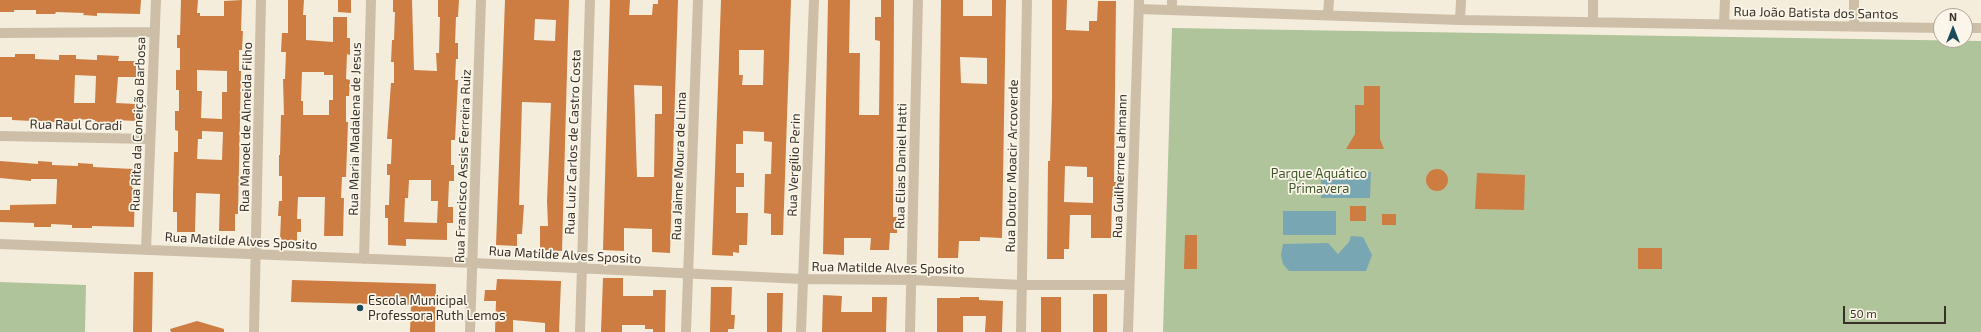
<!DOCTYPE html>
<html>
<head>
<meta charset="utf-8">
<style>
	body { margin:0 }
	#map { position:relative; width:1981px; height:332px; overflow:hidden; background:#f4eddc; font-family:"Exo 2",sans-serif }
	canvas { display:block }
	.north { position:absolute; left:1933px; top:8px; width:40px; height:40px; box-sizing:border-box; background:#fbf6e9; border:1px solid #ada79c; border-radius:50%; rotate:0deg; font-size:11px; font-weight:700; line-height:16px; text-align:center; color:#393128 }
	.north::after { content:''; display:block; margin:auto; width:14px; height:18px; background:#1b4c5d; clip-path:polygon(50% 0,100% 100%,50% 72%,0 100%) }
	.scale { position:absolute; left:1843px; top:306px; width:103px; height:18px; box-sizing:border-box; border:2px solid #393128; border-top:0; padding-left:5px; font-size:12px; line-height:14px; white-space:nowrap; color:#393128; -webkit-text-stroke:3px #fbf6e9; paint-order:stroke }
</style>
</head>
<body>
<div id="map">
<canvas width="1981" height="332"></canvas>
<div class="north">N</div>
<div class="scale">50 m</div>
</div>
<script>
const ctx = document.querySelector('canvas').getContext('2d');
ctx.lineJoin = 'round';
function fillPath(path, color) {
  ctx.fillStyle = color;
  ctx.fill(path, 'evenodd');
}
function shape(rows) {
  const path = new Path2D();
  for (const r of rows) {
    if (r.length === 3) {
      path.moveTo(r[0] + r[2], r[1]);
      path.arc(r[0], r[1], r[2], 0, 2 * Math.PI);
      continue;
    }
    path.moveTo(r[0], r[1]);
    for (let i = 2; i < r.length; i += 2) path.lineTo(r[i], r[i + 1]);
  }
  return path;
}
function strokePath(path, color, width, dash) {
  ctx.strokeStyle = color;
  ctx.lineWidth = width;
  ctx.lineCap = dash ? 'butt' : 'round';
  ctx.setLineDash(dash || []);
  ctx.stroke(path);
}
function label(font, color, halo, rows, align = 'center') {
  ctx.font = font + ' "Exo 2",sans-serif';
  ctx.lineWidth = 3.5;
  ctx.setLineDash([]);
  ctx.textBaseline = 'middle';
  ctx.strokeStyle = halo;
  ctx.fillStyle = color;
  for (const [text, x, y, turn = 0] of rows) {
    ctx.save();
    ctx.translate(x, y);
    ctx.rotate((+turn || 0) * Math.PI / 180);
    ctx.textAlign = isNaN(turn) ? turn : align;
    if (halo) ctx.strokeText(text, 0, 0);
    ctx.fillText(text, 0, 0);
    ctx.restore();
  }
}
const green = shape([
	[1172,28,1981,41,1981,332,1163,332],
	[0,282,86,285,85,332,0,332]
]);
const water = shape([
	[1321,172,1371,172,1370,198,1321,198],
	[1283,211,1336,211,1336,235,1283,235],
	[1351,236,1363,237,1372,255,1366,271,1289,271,1283,264,1281,255,1283,244,1328,243,1338,254,1349,242]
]);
const building = shape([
	[0,0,141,0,140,14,97,13,97,16,83,15,84,13,56,12,55,14,36,14,36,10,14,10,14,12,0,12],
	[181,0,198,0,197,13,200,13,200,16,224,16,224,1,242,0,241,31,243,31,242,50,239,50,239,71,241,71,238,214,235,214,235,231,219,231,220,194,196,193,195,232,177,232,177,212,173,212,173,193,174,152,178,152,178,131,175,130,175,111,179,111,179,90,176,90,176,70,180,70,180,48,177,48,177,35,180,35],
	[197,70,227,71,227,92,222,92,222,119,201,118,202,91,197,91],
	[202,131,223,132,222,160,197,159,198,139,202,139],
	[288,0,304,0,303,15,306,15,306,40,333,42,333,17,347,17,347,38,350,38,350,55,347,54,346,79,350,80,349,96,346,96,346,122,348,122,346,177,342,177,341,198,344,198,343,236,324,236,325,197,298,197,297,219,301,219,301,232,297,232,297,241,280,240,281,216,278,216,279,201,282,201,282,176,279,176,279,155,280,155,281,115,284,115,283,79,285,79,286,52,281,52,282,33,288,33],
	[302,72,324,72,324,75,333,75,333,100,329,100,329,115,303,115,303,101,301,101],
	[338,0,351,0,351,13,338,12],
	[393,0,412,0,414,70,437,71,436,53,439,53,440,17,438,17,438,0,459,0,458,17,456,17,455,43,458,43,458,59,456,59,455,80,458,80,455,140,451,140,451,165,454,165,454,181,449,181,448,207,453,207,453,223,447,223,447,240,406,239,406,246,388,245,388,218,385,218,385,205,389,205,390,175,387,175,387,164,391,164,392,139,387,139,391,83,394,83,394,62,391,62,392,40,394,40,395,12,393,12],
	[409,180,431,180,431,201,438,201,437,223,404,222,405,198,408,198],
	[505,0,569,0,562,251,540,250,540,226,548,226,547,201,551,103,522,102,519,205,524,205,522,234,517,234,517,246,496,245],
	[535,19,556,20,555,41,534,40],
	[610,0,630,0,629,15,652,15,653,4,658,4,658,0,678,0,670,253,652,252,652,229,624,228,624,251,603,250],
	[634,85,662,86,662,114,655,114,654,177,637,177],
	[721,0,791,0,783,235,771,235,771,214,764,213,765,174,771,174,772,142,764,141,764,132,743,131,743,144,736,144,736,173,744,173,744,187,736,187,736,213,748,213,747,245,739,245,739,253,733,252,733,256,712,255],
	[739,50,764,50,763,85,742,85,743,75,739,75],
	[828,0,850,0,849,53,860,53,859,115,879,115,880,41,875,40,875,17,881,17,881,0,894,0,893,217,898,217,897,233,890,233,889,250,870,250,871,238,844,238,844,255,823,254],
	[941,0,963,0,963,16,992,16,992,0,1006,0,1002,238,980,237,980,241,959,241,958,258,938,258],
	[960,57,987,58,987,84,961,83],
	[1052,0,1067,0,1066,30,1089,31,1089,21,1097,21,1098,1,1116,1,1114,182,1122,182,1121,197,1112,197,1111,238,1091,238,1091,215,1070,215,1069,249,1064,249,1064,259,1047,259,1048,161,1050,161,1052,100],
	[1065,166,1087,167,1087,177,1093,177,1093,203,1064,202],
	[15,54,35,54,35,59,59,60,59,55,76,55,76,59,97,60,97,55,119,56,118,61,136,61,136,77,118,77,116,103,136,104,136,121,115,120,115,124,95,123,95,120,73,119,73,123,12,120,12,117,0,117,0,57,15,57],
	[75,75,96,76,95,103,74,103],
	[1364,86,1380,86,1380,139,1384,149,1346,149,1355,134,1355,105,1364,105],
	[0,161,38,164,38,161,52,162,52,165,78,166,78,163,93,164,93,167,133,169,132,188,135,188,134,227,92,226,92,228,72,228,72,225,51,224,51,227,34,227,34,223,0,222,0,210,10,210,10,205,56,204,57,182,57,179,31,179,31,181,0,178],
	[1437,180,11],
	[1477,173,1525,175,1524,210,1475,209],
	[1350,206,1366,206,1366,221,1350,221],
	[1382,214,1396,214,1396,225,1382,225],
	[1185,235,1197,235,1197,269,1184,269],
	[1638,248,1662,248,1662,269,1638,269],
	[134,272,153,272,152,332,133,332],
	[603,278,623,278,623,296,653,296,653,290,666,290,665,332,653,332,653,329,645,329,645,325,622,325,622,332,601,332],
	[497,279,561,281,559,332,545,332,545,323,513,320,513,332,495,332,496,301,484,301,485,290,496,290],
	[292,280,436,284,435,332,410,332,411,305,291,302],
	[711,287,732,287,731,315,735,315,734,329,728,329,728,332,710,332],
	[767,293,783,293,782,332,767,332],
	[1093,294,1107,294,1107,332,1093,332],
	[823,295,842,296,841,312,872,312,872,297,887,297,886,332,822,332],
	[960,297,979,297,979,300,1003,301,1002,332,985,332,986,316,963,316,963,332,937,332,937,298,960,298],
	[1041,297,1061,297,1061,332,1041,332],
	[197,321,224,329,224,332,171,332,170,329]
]);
const minor = shape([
	[1139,9,1460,20,1941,28],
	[1328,15,1329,0],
	[1460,20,1461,0],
	[1593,22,1593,0],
	[1724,24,1725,0],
	[1854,27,1854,0],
	[1965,28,1981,28],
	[0,33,155,32],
	[0,136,150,139],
	[0,244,473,263,802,279,912,280,1023,285,1129,285],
	[146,250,156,0],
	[364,259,371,0],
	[254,332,261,0],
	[470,332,481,0],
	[580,332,590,0],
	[686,332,698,0],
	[801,332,814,0],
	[910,332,918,0],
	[1021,332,1027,0]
]);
const tertiary = shape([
	[1172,10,1172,0],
	[1128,332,1139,0]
]);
const markers = [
	[360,308,4,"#1b4c5d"]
];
const streetNames = [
	["Rua João Batista dos Santos",1816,13,1],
	["Rua Rita da Coneição Barbosa",138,124,-88],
	["Rua Raul Coradi",76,125,1],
	["Rua Manoel de Almeida Filho",246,127,-89],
	["Rua Maria Madalena de Jesus",355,129,-89],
	["Rua Luiz Carlos de Castro Costa",573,142,-88],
	["Rua Vergílio Perin",794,165,-88],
	["Rua Francisco Assis Ferreira Ruiz",463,166,-88],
	["Rua Jaime Moura de Lima",679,166,-88],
	["Rua Elias Daniel Hatti",901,166,-89],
	["Rua Doutor Moacir Arcoverde",1012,166,-89],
	["Rua Guilherme Lahmann",1120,166,-88],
	["Rua Matilde Alves Sposito",241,241,3],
	["Rua Matilde Alves Sposito",565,255,3],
	["Rua Matilde Alves Sposito",888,268,1]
];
const parkNames = [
	["Parque Aquático",1319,174],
	["Primavera",1319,189]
];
const poiNames = [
	["Escola Municipal",368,301],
	["Professora Ruth Lemos",368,316]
];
fillPath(green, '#afc49b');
fillPath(water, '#79a6b3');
fillPath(building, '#cd7d41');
strokePath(minor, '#cdbfa7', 10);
strokePath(tertiary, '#cdbfa7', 10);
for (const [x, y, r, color] of markers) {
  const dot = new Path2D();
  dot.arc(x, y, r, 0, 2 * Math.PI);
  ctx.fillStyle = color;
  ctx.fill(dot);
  strokePath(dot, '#fbf6e9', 1.5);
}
label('13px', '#393128', '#fbf6e9', streetNames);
label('13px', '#3f592a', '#fbf6e9', parkNames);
label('13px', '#393128', '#fbf6e9', poiNames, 'left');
</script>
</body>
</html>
